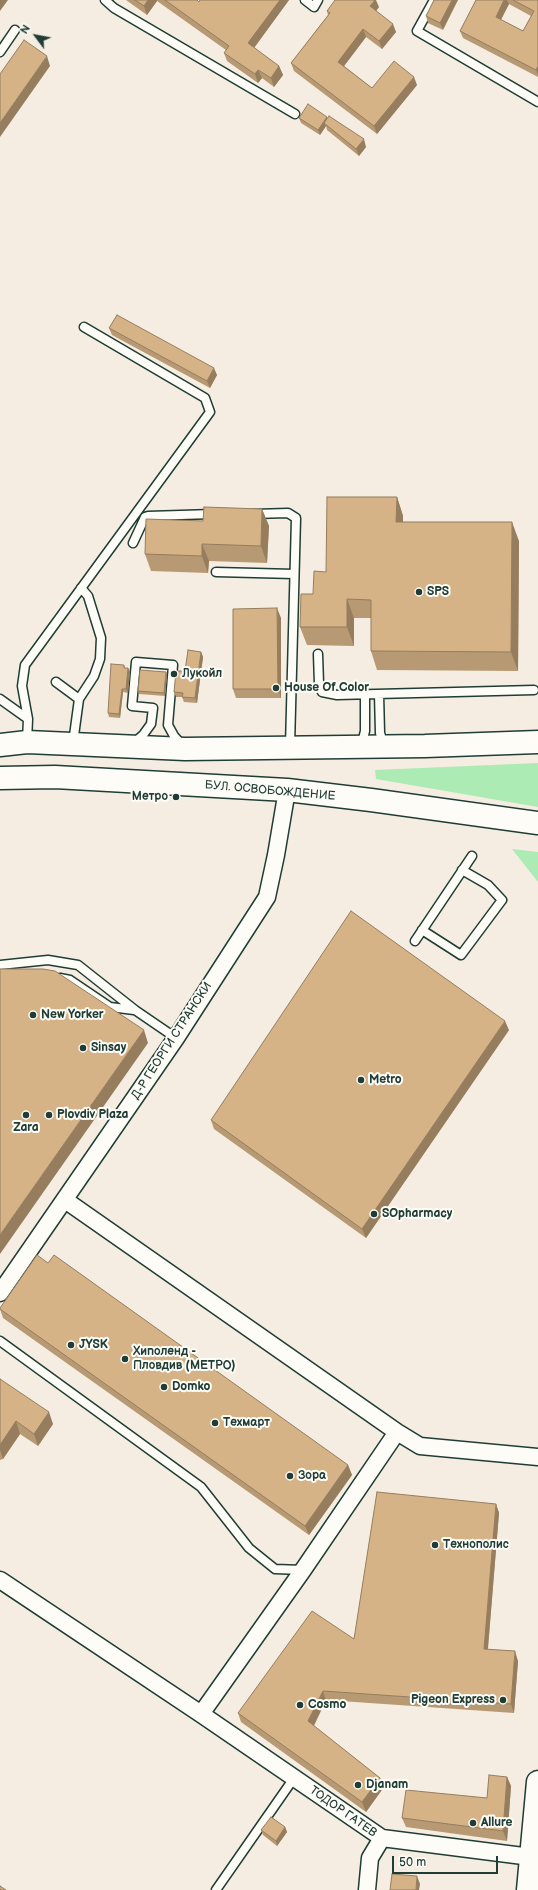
<!DOCTYPE html>
<html>
<head>
<meta charset="utf-8">
<style>
	body { margin:0 }
	#map { position:relative; width:538px; height:1890px; overflow:hidden; background:#f5ede1; font-family:"Balsamiq Sans",sans-serif }
	canvas { display:block }
	.north { position:absolute; left:16px; top:16px; width:40px; height:40px; -webkit-text-stroke:3px #fdfcf7; paint-order:stroke; rotate:302deg; font-size:11px; font-weight:700; line-height:16px; text-align:center; color:#1f3d34 }
	.north::after { content:''; display:block; margin:auto; width:14px; height:18px; background:#1f3d34; clip-path:polygon(50% 0,100% 100%,50% 72%,0 100%) }
	.scale { position:absolute; left:392px; top:1856px; width:106px; height:18px; box-sizing:border-box; border:2px solid #1f3d34; border-top:0; padding-left:5px; font-size:12px; line-height:14px; white-space:nowrap; color:#1f3d34; -webkit-text-stroke:3px #fdfcf7; paint-order:stroke }
</style>
</head>
<body>
<div id="map">
<canvas width="538" height="1890"></canvas>
<div class="north">N</div>
<div class="scale">50 m</div>
</div>
<script>
const ctx = document.querySelector('canvas').getContext('2d');
ctx.lineJoin = 'round';
function fillPath(path, color) {
  ctx.fillStyle = color;
  ctx.fill(path, 'evenodd');
}
function shape(rows) {
  const path = new Path2D();
  for (const r of rows) {
    path.moveTo(r[0], r[1]);
    for (let i = 2; i < r.length; i += 2) path.lineTo(r[i], r[i + 1]);
  }
  return path;
}
function strokePath(path, color, width, dash) {
  ctx.strokeStyle = color;
  ctx.lineWidth = width;
  ctx.lineCap = dash ? 'butt' : 'round';
  ctx.setLineDash(dash || []);
  ctx.stroke(path);
}
function label(font, color, halo, rows, align = 'center') {
  ctx.font = font + ' "Balsamiq Sans",sans-serif';
  ctx.lineWidth = 4;
  ctx.setLineDash([]);
  ctx.textBaseline = 'middle';
  ctx.strokeStyle = halo;
  ctx.fillStyle = color;
  for (const [text, x, y, turn = 0] of rows) {
    ctx.save();
    ctx.translate(x, y);
    ctx.rotate((+turn || 0) * Math.PI / 180);
    ctx.textAlign = isNaN(turn) ? turn : align;
    if (halo) ctx.strokeText(text, 0, 0);
    ctx.fillText(text, 0, 0);
    ctx.restore();
  }
}
const green = shape([
	[538,763,538,807,376,779,375,770],
	[512,849,538,852,538,882]
]);
const service = shape([
	[105,0,114,8,295,114],
	[305,0,314,7,318,0],
	[434,0,417,31,538,102],
	[0,52,15,30],
	[253,514,288,513,296,518,290,746],
	[133,543,145,517,148,516,213,514],
	[216,572,294,574],
	[318,654,319,684,322,692,337,695,534,690],
	[56,682,79,699,73,743],
	[379,694,380,733,384,746],
	[0,699,28,719,27,742],
	[79,699,94,676,100,659,101,638,88,596,81,588],
	[28,719,22,686,25,665,210,412,205,398,84,327],
	[135,742,143,735,151,724,153,708,132,706,136,662,173,665,168,725,174,736,182,745],
	[359,744,363,739,365,731,365,695],
	[422,930,461,955,502,900,488,885,462,870],
	[415,941,472,856],
	[0,965,48,960,78,965,135,1010,176,1038],
	[60,978,70,980,110,1007,134,1010],
	[0,1341,201,1487,249,1548,275,1569,303,1570],
	[216,1890,294,1778]
]);
const minor = shape([
	[65,1200,397,1432,420,1446,538,1457],
	[0,1293,176,1038,267,897,276,855,287,790],
	[0,1580,201,1714,382,1838,531,1857],
	[201,1714,303,1570,397,1432],
	[367,1890,370,1858,382,1838]
]);
const primary = shape([
	[0,745,27,742,185,749,425,746,538,742],
	[0,778,55,777,287,790,371,800,538,823],
	[528,1890,538,1782]
]);
const wall = shape([
	[126,0,197,0,199,2,289,0,254,48,279,66,283,75,274,87,262,78,258,83,227,61,224,53,226,50,157,1,147,15],
	[434,0,443,30,428,23,426,16],
	[476,0,538,0,538,77,463,38,460,31],
	[509,4,531,16,523,31,501,20],
	[379,7,376,11,396,32,382,49,366,37,344,66,372,88,417,85,377,134,294,71,291,63,328,15,327,11],
	[327,117,327,119,366,147,359,156,327,130,326,126,320,135,301,123,299,118],
	[109,328,217,375,210,388,112,335],
	[397,497,403,516,403,522,519,541,518,671,377,670,371,651,371,618,354,618,354,646,307,645,300,627,313,594,326,572],
	[262,509,269,526,267,563,209,561,208,573,151,571,145,554,203,521],
	[281,618,281,698,236,698,233,689],
	[201,652,203,657,197,703,184,702,182,697,176,697,174,692,185,671],
	[124,665,125,668,128,668,130,672,128,693,123,692,120,718,109,717,108,713],
	[167,675,165,696,139,694,138,691],
	[509,1030,366,1238,214,1129,211,1120],
	[48,1263,348,1465,352,1475,309,1535,3,1318,0,1309],
	[0,1379,53,1424,38,1446,20,1434,3,1459,0,1460],
	[496,1504,499,1513,488,1649,518,1661,514,1713,326,1700,314,1726,380,1778,384,1787,366,1812,241,1722,238,1713,354,1639],
	[507,1777,511,1786,507,1841,406,1827,402,1818,487,1798],
	[285,1827,287,1832,277,1846,263,1835,261,1830]
]);
const shadedWall = shape([
	[0,0,8,0,0,11],
	[148,0,157,0,157,1,147,15,144,6],
	[280,0,289,0,251,52,248,43],
	[375,0,376,0,379,7,373,15,370,6],
	[452,0,458,0,443,30,440,23],
	[504,0,507,0,509,4,498,25,496,17],
	[393,24,396,32,382,49,379,41],
	[363,29,366,37,341,70,338,62],
	[47,56,50,66,0,137,0,123],
	[279,66,283,75,274,87,271,78],
	[538,66,538,75,536,70],
	[258,70,262,78,258,83,255,74],
	[414,77,417,85,377,134,374,126],
	[327,117,328,122,324,123,326,126,320,135,318,130],
	[364,139,366,147,359,156,356,149],
	[214,368,217,375,210,388,207,381],
	[397,497,403,516,403,540,396,522],
	[262,509,269,526,267,563,261,546],
	[512,522,519,541,518,671,511,652],
	[202,544,209,561,208,573,202,556],
	[347,599,354,618,354,646,347,627],
	[277,608,281,618,281,698,278,689],
	[201,652,203,657,197,703,195,698],
	[128,668,130,672,128,693,126,689],
	[166,672,167,675,165,696,164,693],
	[122,689,123,692,120,718,119,714],
	[505,1021,509,1030,366,1238,362,1229],
	[144,1030,148,1043,0,1254,0,1235],
	[49,1412,53,1424,38,1446,34,1434],
	[16,1421,20,1434,3,1459,0,1450,0,1445],
	[348,1465,352,1475,309,1535,305,1526],
	[496,1504,499,1513,487,1658,484,1649],
	[515,1651,518,1661,514,1713,511,1704],
	[323,1691,326,1700,311,1731,308,1721],
	[507,1777,511,1786,507,1841,503,1831],
	[380,1778,384,1787,366,1812,362,1802],
	[285,1827,287,1832,277,1846,276,1841],
	[417,1876,420,1884,419,1890,416,1890]
]);
const building = shape([
	[135,0,148,0,144,6,135,0],
	[165,0,197,0,199,2,200,0,280,0,248,43,279,66,271,78,258,70,255,74,224,53,229,46,165,0],
	[335,0,375,0,370,6,393,24,379,41,363,29,338,62,372,88,394,61,414,77,374,126,291,63,330,13,327,11,335,0],
	[434,0,452,0,440,23,426,16,434,0],
	[476,0,504,0,496,17,523,31,534,11,513,0,538,0,538,66,536,70,460,31,476,0],
	[24,40,47,56,0,123,0,74,24,40],
	[308,104,327,117,318,130,299,118,308,104],
	[329,116,364,139,356,149,324,123,329,116],
	[117,315,214,368,207,381,109,328,117,315],
	[327,497,397,497,396,522,512,522,511,652,371,651,371,600,347,599,347,627,300,627,301,594,313,594,314,571,326,572,327,497],
	[204,507,262,509,261,546,202,544,202,556,145,554,146,519,203,521,204,507],
	[277,608,278,689,233,689,233,609,277,608],
	[188,650,201,652,195,698,182,697,183,693,174,692,176,671,185,671,188,650],
	[111,664,124,665,124,668,128,668,126,689,122,689,119,714,108,713,111,664],
	[140,670,166,672,164,693,138,691,140,670],
	[351,911,505,1021,362,1229,211,1120,351,911],
	[0,969,43,969,55,971,144,1030,0,1235,0,969],
	[37,1255,48,1263,54,1255,348,1465,305,1526,0,1309,0,1308,37,1255],
	[0,1379,49,1412,34,1434,16,1421,0,1445,0,1379],
	[377,1492,496,1504,484,1649,515,1651,511,1704,323,1691,308,1721,380,1778,362,1802,238,1713,312,1611,354,1639,377,1492],
	[489,1775,507,1777,503,1831,402,1818,406,1790,487,1798,489,1775],
	[271,1817,285,1827,276,1841,261,1830,271,1817],
	[392,1874,417,1876,416,1890,390,1890,392,1874],
	[0,1886,6,1890,0,1890,0,1886]
]);
const markers = [
	[419,592,4,"#1f3d34"],
	[174,674,4,"#1f3d34"],
	[276,688,4,"#1f3d34"],
	[176,797,4,"#1f3d34"],
	[33,1015,4,"#1f3d34"],
	[83,1048,4,"#1f3d34"],
	[361,1080,4,"#1f3d34"],
	[26,1115,4,"#1f3d34"],
	[49,1115,4,"#1f3d34"],
	[374,1214,4,"#1f3d34"],
	[71,1345,4,"#1f3d34"],
	[125,1359,4,"#1f3d34"],
	[164,1387,4,"#1f3d34"],
	[215,1423,4,"#1f3d34"],
	[290,1476,4,"#1f3d34"],
	[435,1545,4,"#1f3d34"],
	[503,1700,4,"#1f3d34"],
	[300,1705,4,"#1f3d34"],
	[358,1785,4,"#1f3d34"],
	[473,1823,4,"#1f3d34"]
];
const poiNames = [
	["SPS",427,592],
	["Лукойл",182,674],
	["House Of Color",284,688],
	["Метро",168,797,"right"],
	["New Yorker",41,1015],
	["Sinsay",91,1048],
	["Metro",369,1080],
	["Plovdiv Plaza",57,1115],
	["Zara",26,1128,"center"],
	["SOpharmacy",382,1214],
	["JYSK",79,1345],
	["Хиполенд -",133,1352],
	["Пловдив (МЕТРО)",133,1366],
	["Domko",172,1387],
	["Техмарт",223,1423],
	["Зора",298,1476],
	["Технополис",443,1545],
	["Pigeon Express",495,1700,"right"],
	["Cosmo",308,1705],
	["Djanam",366,1785],
	["Allure",481,1823]
];
const streetNames = [
	["БУЛ. ОСВОБОЖДЕНИЕ",270,791,5],
	["Д-Р ГЕОРГИ СТРАНСКИ",172,1041,-57],
	["ТОДОР ГАТЕВ",343,1812,35]
];
fillPath(green, '#acebb3');
strokePath(service, '#1f3d34', 11);
strokePath(minor, '#1f3d34', 19);
strokePath(primary, '#1f3d34', 25);
strokePath(service, '#fdfcf7', 8);
strokePath(minor, '#fdfcf7', 16);
strokePath(primary, '#fdfcf7', 22);
fillPath(wall, '#b79a74');
fillPath(shadedWall, '#957d5e');
fillPath(building, '#d5b387');
strokePath(building, '#957d5e', 1);
for (const [x, y, r, color] of markers) {
  const dot = new Path2D();
  dot.arc(x, y, r, 0, 2 * Math.PI);
  ctx.fillStyle = color;
  ctx.fill(dot);
  strokePath(dot, '#fdfcf7', 1.5);
}
label('bold 12px', '#1f3d34', '#fdfcf7', poiNames, 'left');
label('12px', '#1f3d34', '#fdfcf7', streetNames);
</script>
</body>
</html>
